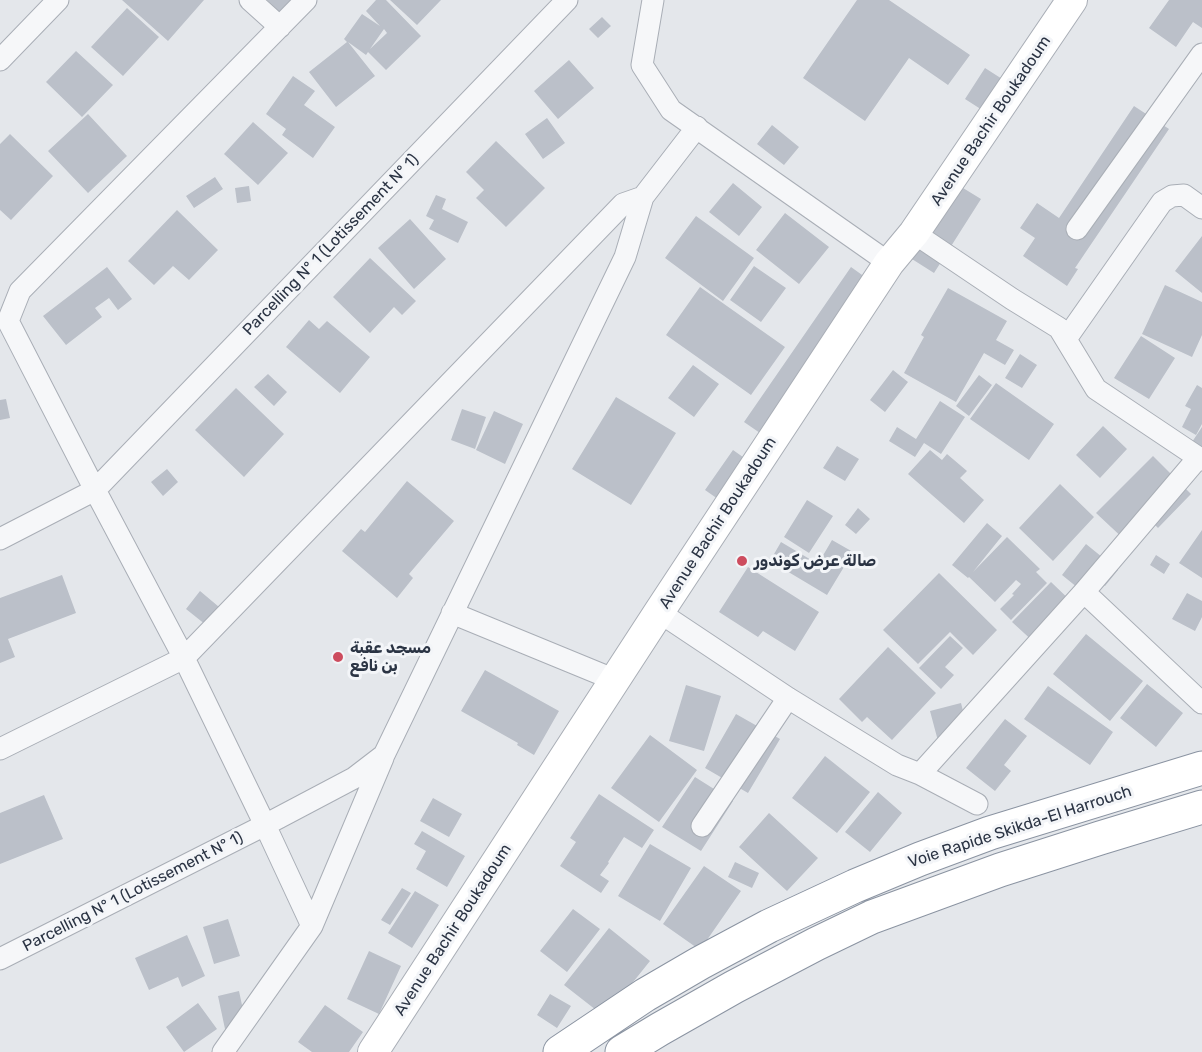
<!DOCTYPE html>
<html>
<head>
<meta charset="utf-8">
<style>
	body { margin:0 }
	canvas { display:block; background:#e4e7eb }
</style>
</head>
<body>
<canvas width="1202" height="1052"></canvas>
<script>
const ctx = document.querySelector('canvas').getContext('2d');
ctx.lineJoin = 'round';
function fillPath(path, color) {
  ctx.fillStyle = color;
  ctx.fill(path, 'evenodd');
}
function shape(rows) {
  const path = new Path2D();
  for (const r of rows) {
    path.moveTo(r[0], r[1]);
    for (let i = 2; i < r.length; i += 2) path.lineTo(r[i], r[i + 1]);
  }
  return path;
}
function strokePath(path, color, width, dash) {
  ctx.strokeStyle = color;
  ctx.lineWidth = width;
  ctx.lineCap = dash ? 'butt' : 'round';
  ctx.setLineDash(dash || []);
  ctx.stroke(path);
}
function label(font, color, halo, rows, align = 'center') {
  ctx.font = font + ' Rubik,"Noto Naskh Arabic",sans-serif';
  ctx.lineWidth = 6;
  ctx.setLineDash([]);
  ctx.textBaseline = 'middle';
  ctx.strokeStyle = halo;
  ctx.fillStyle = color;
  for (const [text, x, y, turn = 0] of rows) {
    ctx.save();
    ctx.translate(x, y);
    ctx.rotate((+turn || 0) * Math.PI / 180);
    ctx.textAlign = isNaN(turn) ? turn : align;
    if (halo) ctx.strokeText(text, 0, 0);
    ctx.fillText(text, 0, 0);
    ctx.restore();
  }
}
const building = shape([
	[122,0,204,0,168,41],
	[267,0,309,0,289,21],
	[376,0,386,0,421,36,386,70,368,52,366,55,348,42,375,76,336,107,309,72,347,42,344,39,362,14,380,26,366,11],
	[384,29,387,33,370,49],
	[390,0,441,0,417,25],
	[857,0,889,0,970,55,948,85,909,58,865,121,803,78],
	[1169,0,1202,0,1202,28,1193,22,1176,47,1149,28],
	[127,8,159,37,123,76,91,47],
	[602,17,611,26,598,38,589,29],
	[76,51,113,85,82,117,46,82],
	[569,60,594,88,558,119,534,91],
	[985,68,1024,93,1004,124,965,99],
	[293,76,315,91,304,105,335,127,313,158,282,135,286,129,266,114],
	[1134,106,1169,129,1075,268,1078,269,1067,286,1023,256,1035,238,1020,228,1037,203,1059,218],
	[88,114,127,156,88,193,48,151],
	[547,118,565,143,543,159,525,134],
	[253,122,288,153,258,185,224,154],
	[772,125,799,147,784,165,757,144],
	[10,134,53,176,11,220,0,210,0,144],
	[496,141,545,188,506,227,476,198,484,190,466,172],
	[215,177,223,189,194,208,186,196],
	[950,180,981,199,934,273,904,254],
	[733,183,762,207,739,236,709,212],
	[249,186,251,201,237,203,235,188],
	[436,195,446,199,442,209,468,222,458,243,429,229,434,220,426,216],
	[177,210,218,250,189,280,173,266,154,285,128,261],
	[785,213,829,247,799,284,756,250],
	[696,216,754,258,723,301,665,258],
	[410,219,446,259,414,289,378,248],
	[1202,236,1202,293,1175,271],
	[370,258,416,301,402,315,394,307,370,333,333,297],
	[754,266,786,288,761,322,730,300],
	[107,267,132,299,118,310,109,298,95,308,102,317,66,345,43,316],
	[851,267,883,290,776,444,744,422],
	[1165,285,1202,302,1202,335,1192,357,1142,334],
	[700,287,785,347,751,395,666,335],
	[948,288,1007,321,996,340,1014,350,1005,365,984,353,956,402,904,373,924,337,921,335],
	[309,320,319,329,327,321,370,357,340,393,286,347],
	[1141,336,1175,358,1149,399,1114,378],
	[1020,354,1037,365,1022,388,1005,378],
	[693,365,719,384,694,417,668,398],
	[893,370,908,382,885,412,870,400],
	[268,374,287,392,274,406,254,387],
	[979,375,992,385,969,416,956,406],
	[996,383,1054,424,1029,460,970,419],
	[1197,385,1202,388,1202,424,1196,435,1182,427,1191,409,1185,406],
	[236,388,284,434,244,477,195,430],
	[616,397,676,433,631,505,572,469],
	[6,399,10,418,0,420,0,400],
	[940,401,965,417,941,454,924,443,915,457,889,441,897,427,916,439],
	[462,409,486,417,475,449,451,440],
	[494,411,523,424,505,464,476,450],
	[1103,426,1127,449,1100,478,1076,455],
	[1202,427,1202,448,1192,442],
	[837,446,859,459,845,481,823,468],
	[733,450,757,467,728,506,705,490],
	[930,450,942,460,947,454,967,471,960,478,984,500,964,523,908,474],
	[1153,456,1191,494,1158,528,1150,520,1127,542,1096,513],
	[167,469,178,482,163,496,151,482],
	[407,481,454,521,409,574,413,578,397,598,342,551,361,529,365,532],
	[1060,484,1094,517,1053,561,1019,528],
	[807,500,833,516,809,553,784,537],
	[858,508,870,519,856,534,845,525],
	[987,523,1002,536,973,572,1007,537,1040,569,1036,572,1047,583,1011,620,1000,609,1014,595,1012,594,1021,584,1016,580,995,602,969,577,968,578,952,565],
	[1202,530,1202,578,1179,563],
	[832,540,853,552,827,595,770,561,781,542,818,564],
	[1086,544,1118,570,1105,586,1094,577,1083,592,1062,575],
	[1156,555,1170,564,1164,574,1150,565],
	[748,567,819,612,795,651,763,631,758,637,719,612],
	[939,573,997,630,973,655,950,632,918,664,883,630],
	[62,575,76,613,8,639,15,657,0,663,0,598],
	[1051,582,1074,604,1036,644,1012,622],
	[200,591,225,612,211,629,186,609],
	[1187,593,1202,601,1202,617,1195,631,1172,619],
	[1086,634,1143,681,1110,721,1053,674],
	[950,636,963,648,945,667,954,675,941,689,919,668],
	[888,647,936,693,892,740,867,717,862,722,839,699],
	[485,670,559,711,534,755,517,745,518,743,461,711],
	[1147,684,1183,713,1156,747,1120,718],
	[686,685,721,696,704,751,669,741],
	[1048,686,1113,732,1090,765,1024,719],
	[961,703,965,719,938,741,930,711],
	[736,714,780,739,748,793,705,768],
	[1005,719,1027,736,1004,765,1011,771,995,791,966,768],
	[650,735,697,770,659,822,611,788],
	[825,756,870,792,837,833,792,798],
	[695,777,733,801,701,851,662,827],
	[878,792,902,813,870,852,845,832],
	[599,794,654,830,642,848,624,837,608,862,609,863,600,875,609,881,601,893,560,866,576,842,570,838],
	[44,795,63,839,0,864,0,813],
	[433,798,462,814,449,837,420,821],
	[769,813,818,858,787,891,739,847],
	[422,831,465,856,447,887,416,869,426,851,414,844],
	[650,844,691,868,660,921,618,896],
	[735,862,759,873,752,888,728,877],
	[704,866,741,891,700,950,663,924],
	[402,888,411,893,390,925,381,920],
	[415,891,439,905,412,948,388,933],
	[573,909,600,929,567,972,540,951],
	[228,919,240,956,214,964,203,927],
	[609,928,650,961,605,1017,564,985],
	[187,935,205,976,182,987,178,977,149,990,135,958],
	[369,951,401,966,379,1014,347,999],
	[239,991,246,1024,225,1029,218,996],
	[550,994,571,1006,557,1028,537,1015],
	[198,1003,217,1029,184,1052,166,1027],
	[325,1005,363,1032,349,1052,312,1052,298,1042]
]);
const street = shape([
	[250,0,280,27],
	[653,0,642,65,671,110,889,263],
	[0,60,58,0],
	[643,197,623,204,184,658,265,825,354,778,384,755,625,257,643,197,697,127],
	[1077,229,1202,54],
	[914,233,1012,299,1059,328,1096,389,1202,460],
	[8,321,95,490,567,0],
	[8,321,20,291,306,0],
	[1066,339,1162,202,1172,196,1184,195,1202,208],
	[0,539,95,490,184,658,0,749],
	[1084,592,1202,703],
	[659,612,788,698,897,765,920,774],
	[452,613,615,680],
	[977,804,920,774,1084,592,1198,458],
	[702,826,788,698],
	[0,959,265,825,312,926,383,758],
	[223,1052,312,926]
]);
const secondary = shape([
	[373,1052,659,612,889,263,914,233,1072,0]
]);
const highway = shape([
	[560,1052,645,995,700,963,769,926,855,886,920,859,990,833,1202,768],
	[622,1052,660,1029,734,987,816,944,872,917,1000,870,1100,838,1202,807]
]);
const markers = [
	[742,561,6,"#cd4c5e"],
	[338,657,6,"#cd4c5e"]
];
const streetNames = [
	["Avenue Bachir Boukadoum",991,121,-56],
	["Parcelling N° 1 (Lotissement N° 1)",331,245,-46],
	["Avenue Bachir Boukadoum",718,523,-57],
	["Voie Rapide Skikda-El Harrouch",1020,827,-18],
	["Parcelling N° 1 (Lotissement N° 1)",133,892,-27],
	["Avenue Bachir Boukadoum",453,930,-57]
];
const poiNames = [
	["صالة عرض كوندور",754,561],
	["مسجد عقبة",350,648],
	["بن نافع",350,666]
];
fillPath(building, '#bbc0c9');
strokePath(street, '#a9aeb6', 23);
strokePath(secondary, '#a9aeb6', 32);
strokePath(highway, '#8b94a2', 35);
strokePath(street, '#f6f7f9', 21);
strokePath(secondary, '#fff', 30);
strokePath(highway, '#fff', 33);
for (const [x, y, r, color] of markers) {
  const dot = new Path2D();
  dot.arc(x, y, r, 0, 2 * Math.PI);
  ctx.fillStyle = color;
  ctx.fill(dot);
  strokePath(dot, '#f3f5f8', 2);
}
label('16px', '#2b3444', '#f3f5f8', streetNames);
label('bold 16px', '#2b3444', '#f3f5f8', poiNames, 'left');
</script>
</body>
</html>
